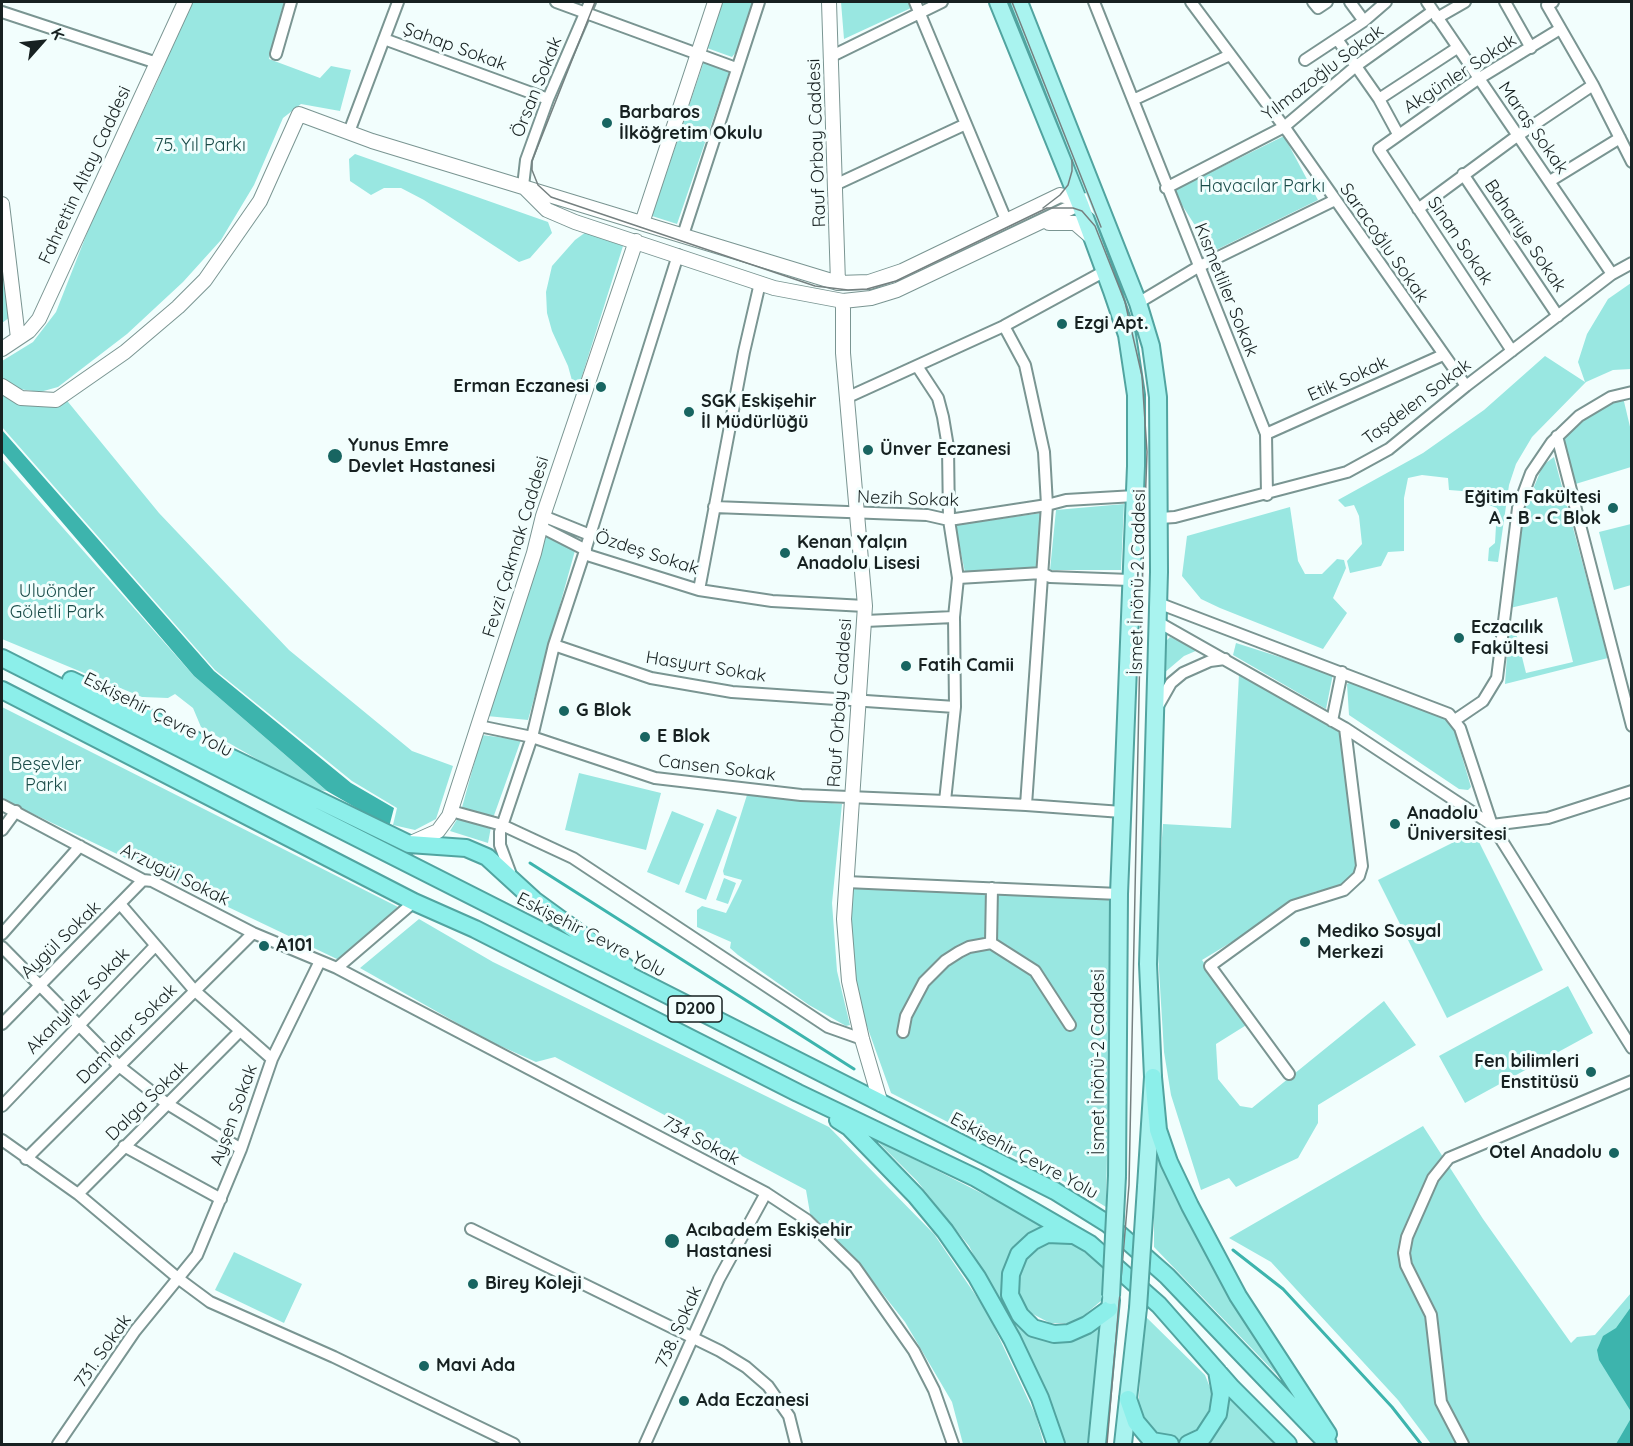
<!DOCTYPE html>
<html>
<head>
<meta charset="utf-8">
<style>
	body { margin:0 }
	#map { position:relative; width:1633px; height:1446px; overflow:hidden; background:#f2fefd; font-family:Quicksand,sans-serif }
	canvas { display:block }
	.frame { position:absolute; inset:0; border:3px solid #172121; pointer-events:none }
	.north { position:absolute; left:12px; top:12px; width:60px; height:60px; -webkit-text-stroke:4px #f2fefd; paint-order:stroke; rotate:63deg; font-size:16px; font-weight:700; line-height:24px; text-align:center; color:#172121 }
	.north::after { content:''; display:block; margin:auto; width:21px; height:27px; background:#172121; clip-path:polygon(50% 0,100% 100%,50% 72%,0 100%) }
</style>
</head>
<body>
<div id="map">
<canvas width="1633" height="1446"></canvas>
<div class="frame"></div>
<div class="north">K</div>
</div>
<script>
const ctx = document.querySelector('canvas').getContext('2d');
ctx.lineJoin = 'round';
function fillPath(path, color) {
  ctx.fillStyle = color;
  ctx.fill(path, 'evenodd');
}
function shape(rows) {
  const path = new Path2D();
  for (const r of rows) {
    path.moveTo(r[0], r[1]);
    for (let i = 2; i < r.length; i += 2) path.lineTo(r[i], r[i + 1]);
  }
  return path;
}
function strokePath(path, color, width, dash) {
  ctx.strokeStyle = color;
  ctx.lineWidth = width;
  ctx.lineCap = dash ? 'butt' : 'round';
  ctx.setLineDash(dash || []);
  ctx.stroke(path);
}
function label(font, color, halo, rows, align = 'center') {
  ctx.font = font + ' Quicksand,sans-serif';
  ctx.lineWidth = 6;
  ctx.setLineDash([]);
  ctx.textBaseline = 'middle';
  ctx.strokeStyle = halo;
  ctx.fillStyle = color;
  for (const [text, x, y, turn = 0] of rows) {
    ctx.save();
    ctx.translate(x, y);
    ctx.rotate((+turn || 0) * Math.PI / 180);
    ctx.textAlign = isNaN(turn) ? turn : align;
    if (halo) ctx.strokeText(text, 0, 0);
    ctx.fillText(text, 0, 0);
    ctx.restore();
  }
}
const green = shape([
	[191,2,284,2,269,59,320,78,331,66,351,70,340,111,301,104,283,118,254,185,221,240,183,282,127,334,58,387,40,392,19,389,2,378,2,361,33,342,56,312,93,218,157,82],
	[723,2,754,2,737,51,732,57,707,48],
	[841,2,908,2,911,8,844,39],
	[704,61,730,70,677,224,652,216],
	[1284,136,1318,200,1212,252,1173,191],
	[355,154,548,222,552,233,530,258,519,262,424,200,401,188,384,188,371,195,350,181,349,159],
	[2,214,14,314,2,323],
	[586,232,623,246,576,395,568,366,552,331,547,313,546,292,552,266,575,240],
	[1631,283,1631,369,1613,370,1586,382,1532,437,1516,464,1509,485,1498,562,1488,561,1489,548,1495,543,1497,508,1489,505,1488,493,1449,490,1448,478,1422,475,1408,478,1404,498,1404,551,1388,552,1381,566,1350,573,1347,561,1362,544,1359,516,1354,505,1345,507,1338,500,1423,453,1484,410,1545,356,1585,382,1578,362,1587,334,1608,299],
	[2,389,64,397,159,513,289,650,412,751,453,766,436,819,415,830,393,825,397,808,352,781,215,670,2,427],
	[1622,393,1631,431,1631,467,1569,486,1557,436],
	[1554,457,1608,658,1505,684,1509,626,1514,625,1526,673,1573,662,1557,597,1510,608,1524,511,1543,465],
	[2,459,194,676,327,791,309,789,201,727,193,708,175,694,168,698,142,697,2,639],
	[1124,504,1121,570,1050,570,1056,510],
	[1290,507,1298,561,1305,574,1322,574,1337,559,1344,560,1346,568,1333,598,1347,613,1323,649,1220,608,1201,599,1182,576,1187,536],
	[1042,513,1036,570,966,577,955,525],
	[1631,524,1631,585,1614,590,1599,532],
	[543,531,576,547,528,720,487,716],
	[1170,637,1198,650,1184,656,1164,673,1167,640],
	[1236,643,1333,674,1326,709,1233,655],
	[1239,674,1340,731,1358,863,1351,879,1342,885,1314,892,1202,960,1248,1024,1216,1044,1218,1079,1240,1106,1252,1108,1384,1001,1416,1045,1318,1105,1318,1123,1298,1158,1236,1187,1229,1178,1201,1190,1171,1095,1164,1052,1156,921,1163,824,1231,828],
	[1355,680,1435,709,1452,723,1471,787,1468,790,1459,789,1349,715,1347,684],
	[2,707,402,909,339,960,2,799],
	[482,735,521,740,492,821,461,811],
	[579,773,661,793,646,850,565,830],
	[747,795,842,804,832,903,837,971,850,1025,846,1026,809,1005,738,955,730,948,731,942,697,927,697,910,702,906,726,913,739,887,742,880,724,875,723,871],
	[717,809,737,817,706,900,685,892],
	[672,811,704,824,679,885,647,872],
	[459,816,491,827,488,843,450,831],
	[1474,832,1543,970,1447,1018,1378,880],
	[724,878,736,883,728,904,716,900],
	[851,887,1112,898,1106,1207,1069,1184,891,1093,863,1015,852,967],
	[419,919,493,962,829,1127,934,1234,987,1312,1036,1416,1044,1444,963,1444,952,1402,905,1322,860,1265,811,1219,806,1190,555,1057,536,1062,487,1040,360,968],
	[1568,986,1593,1033,1465,1103,1439,1056],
	[1423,1126,1483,1219,1571,1343,1577,1337,1595,1335,1631,1293,1631,1444,1431,1444,1398,1400,1271,1262,1229,1238],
	[875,1139,1046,1226,1029,1233,1013,1251,1005,1284,1042,1335,1101,1321,1090,1444,1060,1444,1015,1336,969,1246,917,1181],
	[1154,1140,1214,1268,1284,1382,1154,1247],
	[1067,1239,1104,1267,1102,1281,1104,1292,1102,1300,1081,1318,1068,1323,1050,1323,1027,1311,1018,1295,1018,1275,1024,1259,1041,1241],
	[234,1252,302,1284,284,1323,215,1290],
	[1144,1315,1205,1375,1213,1395,1210,1423,1188,1441,1173,1441,1156,1435,1138,1412],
	[1227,1390,1276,1444,1199,1444,1219,1428,1226,1408]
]);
const water = shape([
	[2,430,214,671,351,783,394,808,389,827,327,791,194,676,2,452],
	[1631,1307,1631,1444,1616,1444,1630,1420,1630,1410,1599,1360,1597,1350,1603,1336,1616,1328]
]);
const stream = shape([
	[530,863,854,1069],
	[1233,1250,1283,1289,1392,1407,1421,1444]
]);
const minor = shape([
	[556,2,736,68],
	[915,2,1006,220],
	[1094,2,1266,434,1267,495],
	[1191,2,1288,132,1466,386],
	[1313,2,1318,8,1327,2],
	[1350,2,1364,21],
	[1427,2,1612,274],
	[1505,2,1531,48],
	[1553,2,1547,5,1593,85,1632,162],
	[2,12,157,63],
	[1437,18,1465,2],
	[384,39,548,99],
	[1337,39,1379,99,1398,134],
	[276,54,291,2],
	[832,56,942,2],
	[1305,60,1364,21,1386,2],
	[1379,99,1457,48],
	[1133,100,1230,55],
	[349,132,398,2],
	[1463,174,1558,316],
	[1550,181,1620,138],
	[837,184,966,124],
	[523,186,526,160,548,99,590,2],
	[1166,188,1284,127,1356,66,1433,11],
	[1418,209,1517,136,1593,85],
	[683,235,759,2],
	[678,255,584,554,699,590,744,352,760,283],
	[1138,303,1198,267,1335,200],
	[1512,351,1379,149,1478,79,1560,29],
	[846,398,1004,326,1105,271],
	[1266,434,1443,355],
	[1557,436,1632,726],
	[714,507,927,515,949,520,1047,505,1066,500,1135,496],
	[543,516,590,535],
	[1160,518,1175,517,1347,472,1389,449,1466,386,1612,274,1632,263],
	[541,527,586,550],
	[958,578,1042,573,1050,577,1130,580],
	[699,590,772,601,865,606],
	[1158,603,1449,714,1460,728,1492,825,1632,1048],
	[865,621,954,617],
	[1158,622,1345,728,1492,825],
	[554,645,651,678,732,692,955,707],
	[1158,706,1171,683,1183,673,1210,661,1225,659],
	[1455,720,1483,701,1497,678,1518,508,1531,473,1552,442,1579,416,1611,397,1632,392],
	[1332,721,1342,672],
	[479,726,532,737,655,778,801,795,945,801,955,707,954,617,958,578,949,520,948,447,943,417,938,398,917,366],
	[945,801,1026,805,1047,505,1044,452,1025,365,1004,326],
	[2,805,143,880,152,881,253,933,337,968,766,1193,807,1220,855,1267,914,1351,934,1390,953,1444],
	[1026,805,1122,812],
	[451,811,502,825,573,858,828,1027,862,1039],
	[1492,825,1548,818,1632,791],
	[2,830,16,811],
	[510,872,500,845,500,832,532,737,554,645,584,554],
	[846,882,1119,894],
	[992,888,991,943,1035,971,1070,1025],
	[121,905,194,990,272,1059],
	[2,934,80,846],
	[2,947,119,1066,166,1103,241,1149],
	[337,968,414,902],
	[2,1024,143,880],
	[903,1032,906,1016,924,982,945,961,959,952,969,947,991,943],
	[1289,1074,1210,966,1293,906,1344,890,1359,876,1362,866,1345,728],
	[2,1106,155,946],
	[2,1140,78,1194,179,1279,210,1302,334,1357,514,1444],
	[124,1146,221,1199],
	[26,1159,253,933],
	[78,1194,240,1031],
	[471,1229,720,1351,746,1367,768,1386,789,1416,796,1444],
	[58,1444,135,1331,197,1255,241,1149,272,1059,320,961],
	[645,1444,719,1279,766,1193],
	[1463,1444,1441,1402,1431,1315,1406,1265,1404,1253,1407,1237,1433,1178,1449,1158,1632,1081]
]);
const tertiary = shape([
	[829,2,838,283],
	[523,186,547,210,575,222,774,288,843,301,871,298,897,290,1087,200],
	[2,204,18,338],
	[642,223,715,2],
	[1049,223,1075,223,1090,236],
	[843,301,843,353,865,606,844,919,849,981,862,1039,881,1104],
	[2,349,29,331,39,319,185,2],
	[2,386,21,398,56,400,125,352,178,307,205,280,260,201,299,114,372,141,838,283,869,282,902,271,1060,195,1091,202,1103,213],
	[411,843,438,831,449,816,534,553,543,516,636,241]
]);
const primary = shape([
	[998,2,1080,204,1112,291,1127,335,1136,395,1136,466,1119,894,1117,1176],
	[1019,2,1138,303,1151,346,1158,397,1159,572,1148,964,1153,1077,1146,1187],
	[1097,1444,1111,1300],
	[1123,1444,1138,1308]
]);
const trunk = shape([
	[2,658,1055,1191,1108,1224,1167,1276,1328,1444],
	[71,680,409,844,466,848,487,857,534,900,626,967],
	[2,690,414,902,475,929,798,1093,976,1178,1076,1236,1090,1244,1159,1305,1232,1388,1288,1444],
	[1153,1077,1158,1130,1169,1162,1190,1206,1238,1296,1328,1434],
	[838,1120,849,1127,916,1196,945,1231,977,1277,1012,1339,1040,1398,1056,1444],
	[1071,1235,1047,1234,1033,1241,1019,1254,1011,1274,1010,1295,1020,1315,1033,1328,1054,1334,1069,1333,1087,1325,1109,1309],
	[1128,1399,1136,1422,1152,1441,1170,1444],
	[1188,1444,1203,1437,1218,1414,1221,1394,1217,1371]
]);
const tram = shape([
	[595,2,532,161,532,170,538,185,551,197,815,286,848,290,867,289,896,281,1047,208,1073,208,1082,211,1095,226,1125,302,1142,376,1147,452,1140,648,1129,1185,1107,1444],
	[1012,2,1101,227],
	[1043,208,1060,195,1068,185,1072,171,1072,160]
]);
const primaryBridge = shape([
	[1111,1296,1117,1176],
	[1138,1308,1146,1187]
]);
const markers = [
	[607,123,6,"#186561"],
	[1062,324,6,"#186561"],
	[601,387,6,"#186561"],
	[689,412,6,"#186561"],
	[868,450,6,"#186561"],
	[335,456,8,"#186561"],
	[1613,508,6,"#186561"],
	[785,553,6,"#186561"],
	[1459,638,6,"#186561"],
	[906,666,6,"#186561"],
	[564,711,6,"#186561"],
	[645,737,6,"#186561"],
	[1395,824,6,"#186561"],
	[1305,942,6,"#186561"],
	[264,946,6,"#186561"],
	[1591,1072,6,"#186561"],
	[1614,1153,6,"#186561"],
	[672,1241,8,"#186561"],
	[473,1284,6,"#186561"],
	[424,1366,6,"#186561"],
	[684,1401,6,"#186561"]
];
const shields = [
	[695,1009,54]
];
const shieldNames = [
	["D200",695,1009]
];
const streetNames = [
	["Şahap Sokak",455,47,20],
	["Yılmazoğlu Sokak",1323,73,-37],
	["Akgünler Sokak",1460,74,-33],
	["Örsan Sokak",537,87,-68],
	["Maraş Sokak",1533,128,55],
	["Rauf Orbay Caddesi",817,143,-92],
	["Fahrettin Altay Caddesi",85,175,-65],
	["Bahariye Sokak",1525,236,56],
	["Sinan Sokak",1460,241,56],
	["Saracoğlu Sokak",1384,243,55],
	["Kısmetliler Sokak",1226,290,68],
	["Etik Sokak",1348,379,-24],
	["Taşdelen Sokak",1417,402,-37],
	["Nezih Sokak",908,499,2],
	["Fevzi Çakmak Caddesi",516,547,-73],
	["Özdeş Sokak",647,553,18],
	["İsmet İnönü-2 Caddesi",1138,582,-89],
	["Hasyurt Sokak",706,667,9],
	["Rauf Orbay Caddesi",840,703,-86],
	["Eskişehir Çevre Yolu",158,715,27],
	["Cansen Sokak",717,768,7],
	["Arzugül Sokak",175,875,26],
	["Eskişehir Çevre Yolu",591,935,27],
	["Aygül Sokak",61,940,-44],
	["Akanyıldız Sokak",78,1001,-46],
	["Damlalar Sokak",127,1034,-45],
	["İsmet İnönü-2 Caddesi",1099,1062,-90],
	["Dalga Sokak",147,1101,-44],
	["Ayşen Sokak",234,1115,-70],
	["734 Sokak",701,1141,28],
	["Eskişehir Çevre Yolu",1024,1156,28],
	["738. Sokak",679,1327,-66],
	["731. Sokak",103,1351,-55]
];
const poiNames = [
	["Barbaros",619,113],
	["İlköğretim Okulu",619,134],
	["Ezgi Apt.",1074,324],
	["Erman Eczanesi",589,387,"right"],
	["SGK Eskişehir",701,402],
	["İl Müdürlüğü",701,423],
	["Yunus Emre",348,446],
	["Devlet Hastanesi",348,467],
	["Ünver Eczanesi",880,450],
	["Eğitim Fakültesi",1601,498,"right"],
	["A - B - C Blok",1601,519,"right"],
	["Kenan Yalçın",797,543],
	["Anadolu Lisesi",797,564],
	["Eczacılık",1471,628],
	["Fakültesi",1471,649],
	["Fatih Camii",918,666],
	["G Blok",576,711],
	["E Blok",657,737],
	["Anadolu",1407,814],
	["Üniversitesi",1407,835],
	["Mediko Sosyal",1317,932],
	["Merkezi",1317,953],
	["A101",276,946],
	["Fen bilimleri",1579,1062,"right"],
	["Enstitüsü",1579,1083,"right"],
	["Otel Anadolu",1602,1153,"right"],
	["Acıbadem Eskişehir",686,1231],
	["Hastanesi",686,1252],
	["Birey Koleji",485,1284],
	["Mavi Ada",436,1366],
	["Ada Eczanesi",696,1401]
];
const parkNames = [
	["75. Yıl Parkı",200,146],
	["Havacılar Parkı",1262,187],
	["Uluönder",57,592],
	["Göletli Park",57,613],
	["Beşevler",46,765],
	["Parkı",46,786]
];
fillPath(green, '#99e7e1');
fillPath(water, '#3db4ad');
strokePath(stream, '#3db4ad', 3);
strokePath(minor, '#7a9592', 14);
strokePath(tertiary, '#7a9592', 16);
strokePath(primary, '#51a4a0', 20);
strokePath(trunk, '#51a4a0', 20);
strokePath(minor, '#fff', 10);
strokePath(tertiary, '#fff', 14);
strokePath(primary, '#a9f3ef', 16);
strokePath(trunk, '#8cefea', 16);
strokePath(tram, '#758080', 1.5);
strokePath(primaryBridge, '#51a4a0', 20, []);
strokePath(primaryBridge, '#a9f3ef', 16);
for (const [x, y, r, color] of markers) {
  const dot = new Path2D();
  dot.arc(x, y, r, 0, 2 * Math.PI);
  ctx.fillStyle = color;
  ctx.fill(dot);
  strokePath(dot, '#f2fefd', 2);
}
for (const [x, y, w] of shields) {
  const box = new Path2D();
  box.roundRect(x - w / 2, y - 13, w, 26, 4.5);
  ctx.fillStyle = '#f2fefd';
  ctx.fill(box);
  strokePath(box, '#172121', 1.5);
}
label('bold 16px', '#172121', null, shieldNames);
label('18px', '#172121', '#f2fefd', streetNames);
label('bold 18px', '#172121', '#f2fefd', poiNames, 'left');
label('18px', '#1a4c49', '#f2fefd', parkNames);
</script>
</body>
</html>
